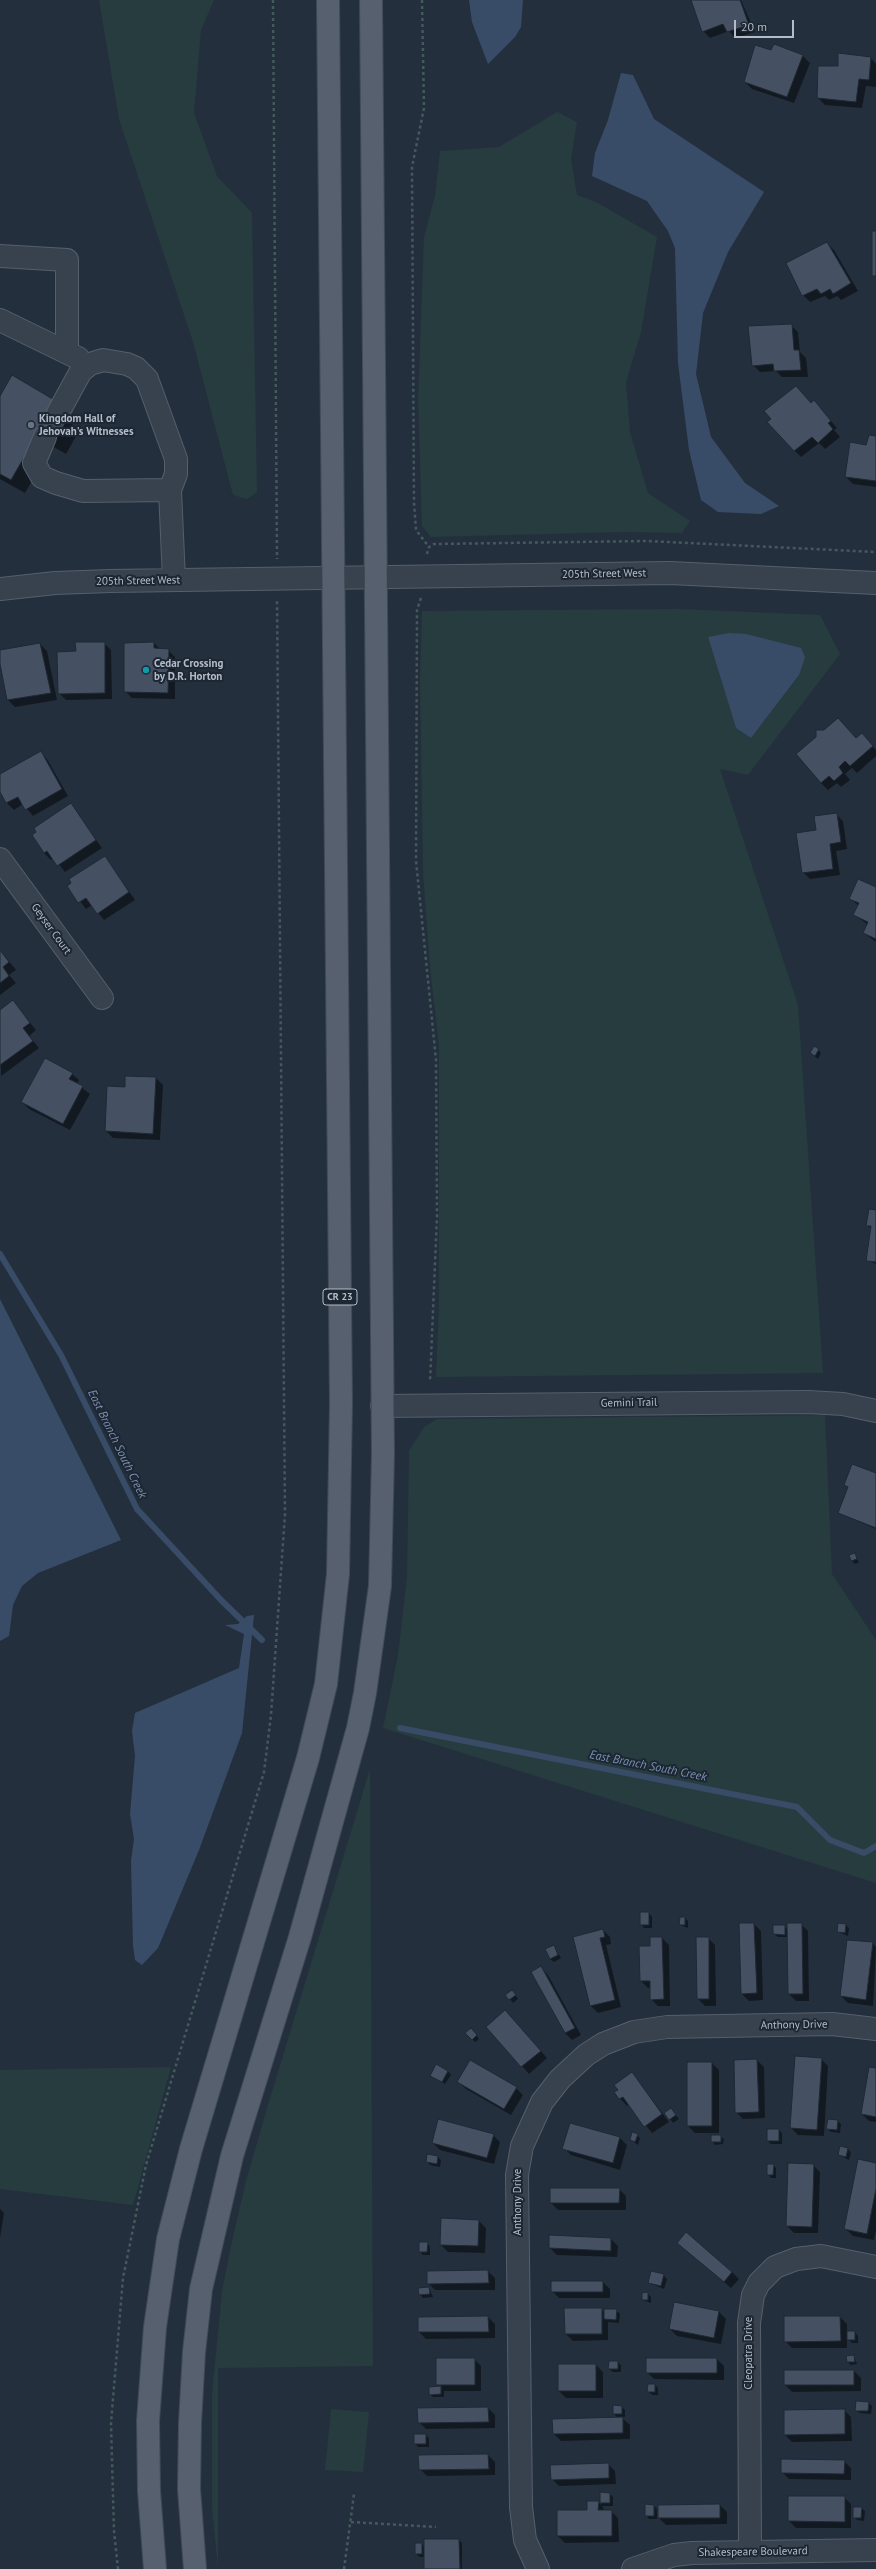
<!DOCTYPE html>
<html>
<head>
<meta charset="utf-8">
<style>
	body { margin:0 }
	#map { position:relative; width:876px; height:2569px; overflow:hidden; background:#242f3e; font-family:"PT Sans",sans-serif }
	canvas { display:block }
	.scale { position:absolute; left:734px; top:20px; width:60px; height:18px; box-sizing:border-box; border:2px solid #b4bcc9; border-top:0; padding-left:5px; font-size:12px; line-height:14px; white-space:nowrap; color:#b4bcc9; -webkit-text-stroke:3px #1d2633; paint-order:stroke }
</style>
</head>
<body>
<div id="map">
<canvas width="876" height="2569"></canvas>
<div class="scale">20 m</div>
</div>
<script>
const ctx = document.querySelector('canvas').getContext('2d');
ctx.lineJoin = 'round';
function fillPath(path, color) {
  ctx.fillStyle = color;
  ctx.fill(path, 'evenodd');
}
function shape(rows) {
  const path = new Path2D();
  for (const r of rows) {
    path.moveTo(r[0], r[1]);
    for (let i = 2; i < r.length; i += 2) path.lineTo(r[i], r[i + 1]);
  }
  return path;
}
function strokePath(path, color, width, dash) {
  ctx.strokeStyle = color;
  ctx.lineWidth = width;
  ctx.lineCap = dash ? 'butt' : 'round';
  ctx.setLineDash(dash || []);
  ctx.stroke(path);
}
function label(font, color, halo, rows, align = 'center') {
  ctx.font = font + ' "PT Sans",sans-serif';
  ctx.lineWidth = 4;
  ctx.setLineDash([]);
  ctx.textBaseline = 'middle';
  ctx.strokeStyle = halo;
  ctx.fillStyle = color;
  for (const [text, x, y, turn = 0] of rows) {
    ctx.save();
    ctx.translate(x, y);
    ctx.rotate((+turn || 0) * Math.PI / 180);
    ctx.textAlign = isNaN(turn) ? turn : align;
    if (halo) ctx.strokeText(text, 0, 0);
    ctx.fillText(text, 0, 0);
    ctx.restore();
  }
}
const green = shape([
	[99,0,214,0,201,30,194,113,217,176,252,213,257,492,247,499,233,495,193,342,119,119],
	[557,112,577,122,571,159,577,195,596,202,657,237,641,332,626,382,630,432,648,493,690,521,682,533,624,532,431,537,422,526,418,400,424,237,435,196,440,151,499,147],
	[679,609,820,615,840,654,748,775,720,769,798,1005,823,1373,436,1377,439,1304,439,1044,430,968,423,872,420,679,422,611],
	[708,637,799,675,751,738,736,728],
	[825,1415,832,1574,876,1640,876,1883,383,1728,398,1655,407,1577,409,1451,424,1427,437,1419],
	[370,1769,373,2366,218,2368,218,2569,212,2508,212,2394,222,2291,231,2246,246,2181,268,2105],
	[171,2067,133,2205,0,2189,0,2070],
	[331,2409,369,2412,363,2472,325,2470]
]);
const water = shape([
	[469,0,523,0,521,27,515,37,488,64,472,22],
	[621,73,633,75,654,119,764,192,728,252,703,313,696,374,711,437,745,483,779,506,761,514,718,512,701,500,689,450,678,363,675,248,668,231,647,201,592,176,595,153,608,120],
	[729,633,746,634,801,648,805,657,799,675,751,738,736,728,708,637],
	[0,1299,121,1540,38,1573,22,1586,13,1605,9,1636,0,1641],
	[254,1615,242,1733,199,1850,158,1948,142,1965,135,1960,133,1946,131,1861,134,1839,130,1814,135,1756,132,1731,135,1713,239,1668,244,1634,225,1625,238,1624,247,1616]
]);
const shadow = shape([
	[692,0,741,0,755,32,735,38,729,31,710,38,703,31],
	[775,46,803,56,810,63,794,103,752,89,745,82],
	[871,58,876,64,876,87,866,86,862,108,825,105,818,98,839,67],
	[827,243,834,250,858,291,841,300,837,296,829,300,825,296,810,302,803,295],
	[791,325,798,332,800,352,806,358,808,377,782,377,776,371,760,372,753,365],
	[0,398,55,402,69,416,67,419,79,431,66,454,52,446,25,493,0,479],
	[814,401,837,428,834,430,840,437,825,449,819,443,801,457,794,450,811,404],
	[876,437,876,487,853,484,846,477,866,446],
	[104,643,111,650,112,699,66,700,59,693,77,652],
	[154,643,160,649,168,650,175,657,175,699,132,698,125,691],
	[40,644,47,651,57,700,15,707,8,700,0,651],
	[857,739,869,742,876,750,876,756,857,773,852,768,845,774,850,780,841,787,837,783,828,790,821,783],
	[40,753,47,759,68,796,33,816,23,804,14,810,7,803,0,790,0,775],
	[71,805,102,848,65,872,54,858,51,860,44,853],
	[836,814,843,821,847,849,836,851,840,875,810,879,803,872,817,831],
	[105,857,135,900,104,920,92,905,86,909,68,886],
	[876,888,876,942,864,933,868,925,855,915,859,906,850,898],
	[0,950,16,970,9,975,16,983,0,995],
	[13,1002,36,1030,29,1036,39,1048,1,1076,0,1012],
	[818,1049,821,1053,818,1059,811,1053],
	[72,1074,79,1080,77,1084,90,1094,70,1130,29,1109,22,1102],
	[156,1078,163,1085,160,1140,113,1138,106,1131,126,1088],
	[876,1211,876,1264,867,1260,871,1229,868,1225],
	[876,1474,876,1529,839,1513,849,1489,845,1485],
	[854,1554,859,1562,855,1564,852,1561],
	[649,1913,652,1917,652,1928,644,1928,641,1924],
	[685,1918,688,1921,688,1928,680,1925],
	[754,1924,761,1931,763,2000,749,2001,742,1994],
	[801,1924,808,1931,809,2001,796,2001,789,1994,788,1937,778,1937,774,1934,784,1926,788,1930],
	[846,1925,849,1928,848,1936,838,1932],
	[603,1930,610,1937,611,1944,606,1945,621,2007,598,2013,591,2006,575,1937],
	[662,1938,669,1945,670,2006,658,2006,651,1999,651,1988,648,1988,641,1981,651,1947],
	[708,1938,715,1945,716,2006,705,2006,698,1999],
	[872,1943,876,1947,873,2006,848,2003,841,1996],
	[553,1946,561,1958,554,1962,550,1959],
	[541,1968,548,1975,581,2035,572,2040,565,2033],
	[515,1994,518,1999,513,2003,507,1995],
	[512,2018,547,2058,529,2074,488,2027],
	[474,2032,479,2039,475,2042,467,2033],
	[821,2059,828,2066,824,2136,798,2135,791,2128],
	[757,2060,764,2067,765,2118,743,2119,736,2112],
	[712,2063,719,2070,719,2133,695,2133,688,2126],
	[876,2069,876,2122,869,2121,862,2114],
	[448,2071,451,2075,445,2084,432,2075],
	[632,2073,669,2122,652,2133,629,2104,627,2106,615,2093],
	[459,2082,516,2088,523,2095,511,2115,466,2089],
	[666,2113,674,2113,679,2119,673,2123],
	[838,2121,841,2124,840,2133,831,2132,828,2129],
	[571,2124,620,2138,627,2145,620,2170,571,2155,564,2148],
	[779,2130,782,2133,782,2144,771,2144,768,2141],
	[493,2135,500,2142,494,2164,440,2150,433,2143],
	[637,2135,640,2138,638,2145,631,2140],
	[720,2136,724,2139,723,2144,715,2145,712,2141],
	[848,2149,851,2153,849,2160,839,2155],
	[438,2157,441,2160,440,2167,430,2165,427,2161],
	[876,2164,876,2230,874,2240,853,2236,846,2229],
	[773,2165,776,2168,776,2178,771,2178,768,2174],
	[813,2165,820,2172,818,2233,794,2233,787,2226],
	[619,2189,626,2196,626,2210,558,2210,551,2203],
	[0,2209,4,2213,0,2238],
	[479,2221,486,2228,485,2253,448,2252,441,2245],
	[611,2239,618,2246,617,2257,557,2255,550,2248],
	[427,2243,430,2247,430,2255,423,2255,420,2252],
	[685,2249,732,2272,739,2279,731,2288],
	[488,2271,495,2278,495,2290,435,2290,428,2283],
	[663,2275,667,2279,664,2289,650,2283],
	[603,2282,610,2289,610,2298,559,2298,552,2291],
	[429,2288,433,2297,423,2298,420,2295],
	[647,2293,651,2297,651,2303,643,2300],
	[565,2309,601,2309,605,2313,616,2310,620,2314,619,2323,608,2322,608,2340,573,2341,566,2334],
	[719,2312,726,2319,721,2344,677,2336,670,2329],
	[488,2317,495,2324,495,2338,426,2339,419,2332],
	[785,2317,840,2317,847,2324,847,2332,855,2332,858,2336,858,2343,852,2343,847,2338,847,2348,792,2348,785,2341],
	[854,2356,857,2364,851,2365,848,2362],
	[474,2359,481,2366,481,2391,444,2391,444,2397,433,2397,430,2394,440,2387,437,2384],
	[717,2359,724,2366,724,2380,654,2379,647,2372],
	[618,2362,621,2365,621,2372,613,2372,609,2369],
	[596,2365,603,2372,603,2398,566,2398,559,2391],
	[854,2371,861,2378,861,2391,792,2392,785,2385],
	[655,2385,658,2388,658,2395,652,2395,648,2391],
	[869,2403,872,2406,871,2414,860,2413,856,2410],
	[614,2406,622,2407,625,2410,625,2417,621,2417,630,2425,630,2439,561,2441,554,2434,618,2418,614,2414],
	[488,2408,495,2415,495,2428,426,2429,419,2422],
	[844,2410,851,2417,852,2441,792,2442,785,2435],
	[426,2435,429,2438,429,2447,418,2447,415,2443],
	[488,2455,495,2462,495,2475,427,2476,420,2469],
	[844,2461,851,2468,851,2480,789,2479,782,2472],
	[608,2464,615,2471,616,2484,559,2486,552,2479],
	[601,2494,610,2494,613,2497,613,2506,602,2506,605,2511,611,2511,618,2518,619,2542,565,2543,558,2536,558,2511,588,2511,598,2502,601,2505],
	[844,2497,851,2504,851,2528,796,2528,789,2521],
	[720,2505,727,2512,727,2524,666,2525,659,2518,659,2506],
	[654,2506,657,2509,657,2519,649,2519,646,2515],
	[861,2508,865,2511,864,2521,857,2520,854,2517],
	[459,2540,462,2543,462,2569,425,2569,425,2557,420,2557,416,2554,422,2544,425,2547]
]);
const stream = shape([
	[0,1254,61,1355,137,1509,221,1600,262,1640],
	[400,1728,797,1807,830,1840,864,1853,876,1846]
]);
const building = shape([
	[691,0,740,0,749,25,727,32,723,24,702,32,691,0],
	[774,44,803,55,787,97,744,82,755,45,771,50,774,44],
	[838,53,871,57,869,80,859,79,856,102,817,98,818,66,838,66,838,53],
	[872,231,876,231,876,276,872,276,872,231],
	[827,242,851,283,833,294,830,289,821,294,817,289,802,296,786,263,827,242],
	[792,324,794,350,799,350,801,370,774,371,773,364,752,366,748,326,792,324],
	[12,375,56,401,66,417,52,441,38,433,11,480,0,474,0,396,12,375],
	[796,386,811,403,814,400,831,421,828,423,833,429,818,443,812,437,794,451,767,422,771,419,764,411,796,386],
	[869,435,876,436,876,481,845,477,850,442,866,445,869,435],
	[75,642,105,642,105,693,58,694,57,652,76,651,75,642],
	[154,642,154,648,169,649,168,693,124,692,124,643,154,642],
	[40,643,51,693,7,700,0,664,0,650,40,643],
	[838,718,856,738,862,733,873,746,850,766,845,761,839,767,843,773,834,781,829,776,821,783,796,754,816,737,816,730,824,730,838,718],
	[41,751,62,789,25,810,18,797,6,803,0,792,0,774,41,751],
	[71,803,96,840,57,866,47,851,44,853,32,835,36,832,34,828,71,803],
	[837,813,841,842,830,844,833,869,802,873,796,833,816,830,814,816,837,813],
	[105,856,129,892,97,914,86,898,78,903,67,886,71,883,69,879,105,856],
	[858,879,876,887,876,939,863,933,868,922,853,915,859,903,849,899,858,879],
	[0,950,9,962,3,967,9,976,0,983,0,950],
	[13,1000,30,1023,23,1028,33,1041,0,1065,0,1010,13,1000],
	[814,1046,819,1049,815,1056,810,1053,814,1046],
	[45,1058,73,1073,69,1079,83,1086,63,1124,21,1102,45,1058],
	[125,1076,156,1077,153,1134,105,1131,107,1086,125,1087,125,1076],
	[869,1209,876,1210,876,1262,866,1261,871,1226,866,1226,869,1209],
	[852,1464,876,1473,876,1528,838,1513,848,1487,844,1485,852,1464],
	[855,1553,857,1559,851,1561,849,1555,855,1553],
	[640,1912,649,1912,649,1925,640,1925,640,1912],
	[680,1917,685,1917,685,1925,679,1925,680,1917],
	[739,1923,754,1923,757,1993,741,1994,739,1923],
	[787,1923,802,1923,803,1994,788,1994,787,1923],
	[838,1923,846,1924,845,1933,837,1932,838,1923],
	[773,1925,785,1925,785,1935,773,1934,773,1925],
	[603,1929,605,1937,600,1938,615,2000,590,2006,573,1937,603,1929],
	[650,1937,662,1937,664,1999,650,2000,650,1981,640,1981,639,1946,650,1946,650,1937],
	[696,1937,709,1937,709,1999,697,1999,696,1937],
	[847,1940,873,1942,866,2000,840,1996,847,1940],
	[554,1945,558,1955,550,1959,545,1949,554,1945],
	[541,1966,575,2028,565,2033,531,1972,541,1966],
	[512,1990,516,1995,509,2000,505,1995,512,1990],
	[505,2010,541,2051,521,2067,486,2027,505,2010],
	[471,2028,477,2035,472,2040,465,2033,471,2028],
	[795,2056,822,2058,817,2130,790,2128,795,2056],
	[757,2059,759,2112,735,2113,734,2060,757,2059],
	[470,2060,517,2087,504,2109,457,2082,470,2060],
	[687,2062,712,2062,712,2126,687,2126,687,2062],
	[436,2064,448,2071,442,2082,430,2076,436,2064],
	[869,2067,876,2068,876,2117,861,2114,869,2067],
	[632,2072,662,2114,644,2127,623,2097,619,2099,614,2092,618,2090,614,2085,632,2072],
	[671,2108,676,2115,669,2120,664,2113,671,2108],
	[438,2119,494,2134,487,2158,432,2143,438,2119],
	[828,2119,838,2120,837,2130,826,2129,828,2119],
	[570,2123,620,2137,613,2163,562,2149,570,2123],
	[767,2129,779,2129,779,2141,767,2141,767,2129],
	[632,2132,638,2134,635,2142,630,2140,632,2132],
	[711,2135,721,2135,721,2142,711,2142,711,2135],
	[840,2146,848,2148,846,2157,838,2155,840,2146],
	[427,2154,438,2156,437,2164,426,2162,427,2154],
	[858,2159,876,2163,876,2189,867,2234,844,2229,858,2159],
	[788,2163,814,2164,812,2227,786,2226,788,2163],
	[767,2164,774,2164,773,2175,767,2175,767,2164],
	[550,2188,620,2188,619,2203,550,2203,550,2188],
	[441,2218,479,2220,478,2246,440,2245,441,2218],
	[686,2232,732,2272,724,2282,677,2243,686,2232],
	[549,2235,611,2238,611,2251,549,2248,549,2235],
	[419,2242,428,2242,427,2252,419,2252,419,2242],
	[488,2270,489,2283,427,2284,427,2271,488,2270],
	[651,2271,664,2274,661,2286,648,2283,651,2271],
	[551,2281,603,2281,603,2292,551,2292,551,2281],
	[429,2287,430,2294,419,2295,418,2288,429,2287],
	[648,2292,648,2300,642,2300,642,2293,648,2292],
	[674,2302,719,2311,714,2338,669,2329,674,2302],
	[564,2308,602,2308,602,2334,565,2334,564,2308],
	[604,2309,617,2309,616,2320,604,2319,604,2309],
	[488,2316,489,2332,418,2332,418,2317,488,2316],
	[784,2316,840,2316,841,2341,784,2342,784,2316],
	[847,2331,855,2331,855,2340,847,2340,847,2331],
	[854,2355,855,2362,847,2362,846,2356,854,2355],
	[436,2358,475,2358,475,2385,436,2385,436,2358],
	[646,2358,717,2358,717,2373,646,2373,646,2358],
	[609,2361,618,2361,618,2369,608,2369,609,2361],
	[558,2364,596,2364,596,2391,558,2391,558,2364],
	[784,2370,854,2370,854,2385,784,2385,784,2370],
	[648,2384,655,2384,655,2392,647,2392,648,2384],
	[441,2386,441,2394,429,2395,429,2387,441,2386],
	[856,2401,869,2402,868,2411,855,2411,856,2401],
	[613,2405,622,2406,622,2414,613,2414,613,2405],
	[488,2407,489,2422,418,2423,417,2408,488,2407],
	[845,2409,845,2434,784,2435,784,2410,845,2409],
	[623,2417,623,2433,553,2434,552,2419,623,2417],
	[414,2434,426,2434,426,2444,414,2444,414,2434],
	[488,2454,489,2469,419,2470,418,2455,488,2454],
	[781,2459,845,2460,844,2474,781,2473,781,2459],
	[609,2463,609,2478,551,2480,550,2465,609,2463],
	[600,2492,610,2493,610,2503,600,2503,600,2492],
	[788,2496,845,2496,845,2522,788,2521,788,2496],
	[587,2501,599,2501,598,2510,612,2510,612,2536,557,2536,557,2510,587,2510,587,2501],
	[645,2504,654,2505,654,2516,645,2516,645,2504],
	[720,2504,720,2518,658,2518,658,2505,720,2504],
	[853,2507,862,2507,861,2518,853,2518,853,2507],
	[424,2539,459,2539,460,2569,424,2569,424,2539],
	[415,2543,422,2543,422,2554,415,2554,415,2543]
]);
const minorTunnel = shape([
	[45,437,58,413]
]);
const path = shape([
	[273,0,277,559],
	[422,0,424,108,412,167,414,503,416,530,429,547],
	[427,554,429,547,434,544,647,541,876,552],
	[421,598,417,610,416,861,436,1060,437,1216,430,1382],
	[351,2522,436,2527],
	[118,2569,114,2531,111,2423,123,2278,146,2165,264,1772,271,1715,285,1514,277,599],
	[344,2569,354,2494]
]);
const minor = shape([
	[0,256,67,260,67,352],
	[0,320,78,358],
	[58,413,81,371,90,364,103,360,127,364,136,368,147,379,176,459,176,474,170,490,174,580],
	[45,437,34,463,42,477,56,483,83,491,170,490],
	[0,589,55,583,110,581,670,573,876,583],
	[0,859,102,998],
	[382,1406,808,1402,843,1404,876,1411],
	[750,2551,749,2323,753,2295,759,2283,775,2267,796,2259,821,2256,876,2267],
	[538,2569,525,2540,521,2507,517,2175,522,2146,542,2102,560,2079,586,2055,603,2044,634,2032,667,2027,832,2024,876,2029],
	[633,2569,674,2555,692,2553,876,2550]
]);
const major = shape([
	[155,2569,149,2491,148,2421,155,2327,168,2239,191,2149,308,1758,326,1684,338,1574,341,1404,328,0],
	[195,2569,189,2489,190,2423,194,2352,201,2289,232,2156,300,1937,358,1728,365,1693,380,1586,383,1454,371,0]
]);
const markers = [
	[31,425,4,"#6b7280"],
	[146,670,4,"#0f9aa8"]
];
const shields = [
	[340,1297,34]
];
const shieldNames = [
	["CR 23",340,1297]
];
const poiNames = [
	["Kingdom Hall of",39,419],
	["Jehovah's Witnesses",39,432],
	["Cedar Crossing",154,664],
	["by D.R. Horton",154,677]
];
const streetNames = [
	["205th Street West",604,574,-1],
	["205th Street West",138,581,-1],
	["Geyser Court",51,929,54],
	["Gemini Trail",629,1403,-1],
	["Anthony Drive",794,2025,-1],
	["Anthony Drive",518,2202,-90],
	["Cleopatra Drive",749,2353,-90],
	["Shakespeare Boulevard",753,2552,-1]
];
const waterNames = [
	["East Branch South Creek",117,1444,64],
	["East Branch South Creek",648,1766,11]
];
fillPath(green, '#263c3f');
fillPath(water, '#394c67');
fillPath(shadow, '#0007');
strokePath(stream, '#394c67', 6);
fillPath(building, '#455162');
strokePath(building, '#1f2835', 1);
strokePath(minorTunnel, '#3a4453', 22, [22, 11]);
strokePath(minor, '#565f6c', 24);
strokePath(major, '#414a57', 24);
strokePath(path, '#44595c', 2.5, [3, 3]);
strokePath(minor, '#38414e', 22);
strokePath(major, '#56606e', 22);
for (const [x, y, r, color] of markers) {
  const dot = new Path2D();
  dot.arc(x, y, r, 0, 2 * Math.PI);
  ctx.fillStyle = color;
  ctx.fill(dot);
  strokePath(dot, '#1d2633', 1.5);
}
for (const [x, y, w] of shields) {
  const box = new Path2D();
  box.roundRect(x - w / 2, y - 8, w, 16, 3);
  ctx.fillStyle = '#1d2633';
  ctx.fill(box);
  strokePath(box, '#b4bcc9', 1);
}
label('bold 10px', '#b4bcc9', null, shieldNames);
label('bold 11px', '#b4bcc9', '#1d2633', poiNames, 'left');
label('11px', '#b4bcc9', '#1d2633', streetNames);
label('italic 12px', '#7c92b1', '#1d2633', waterNames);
</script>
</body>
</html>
